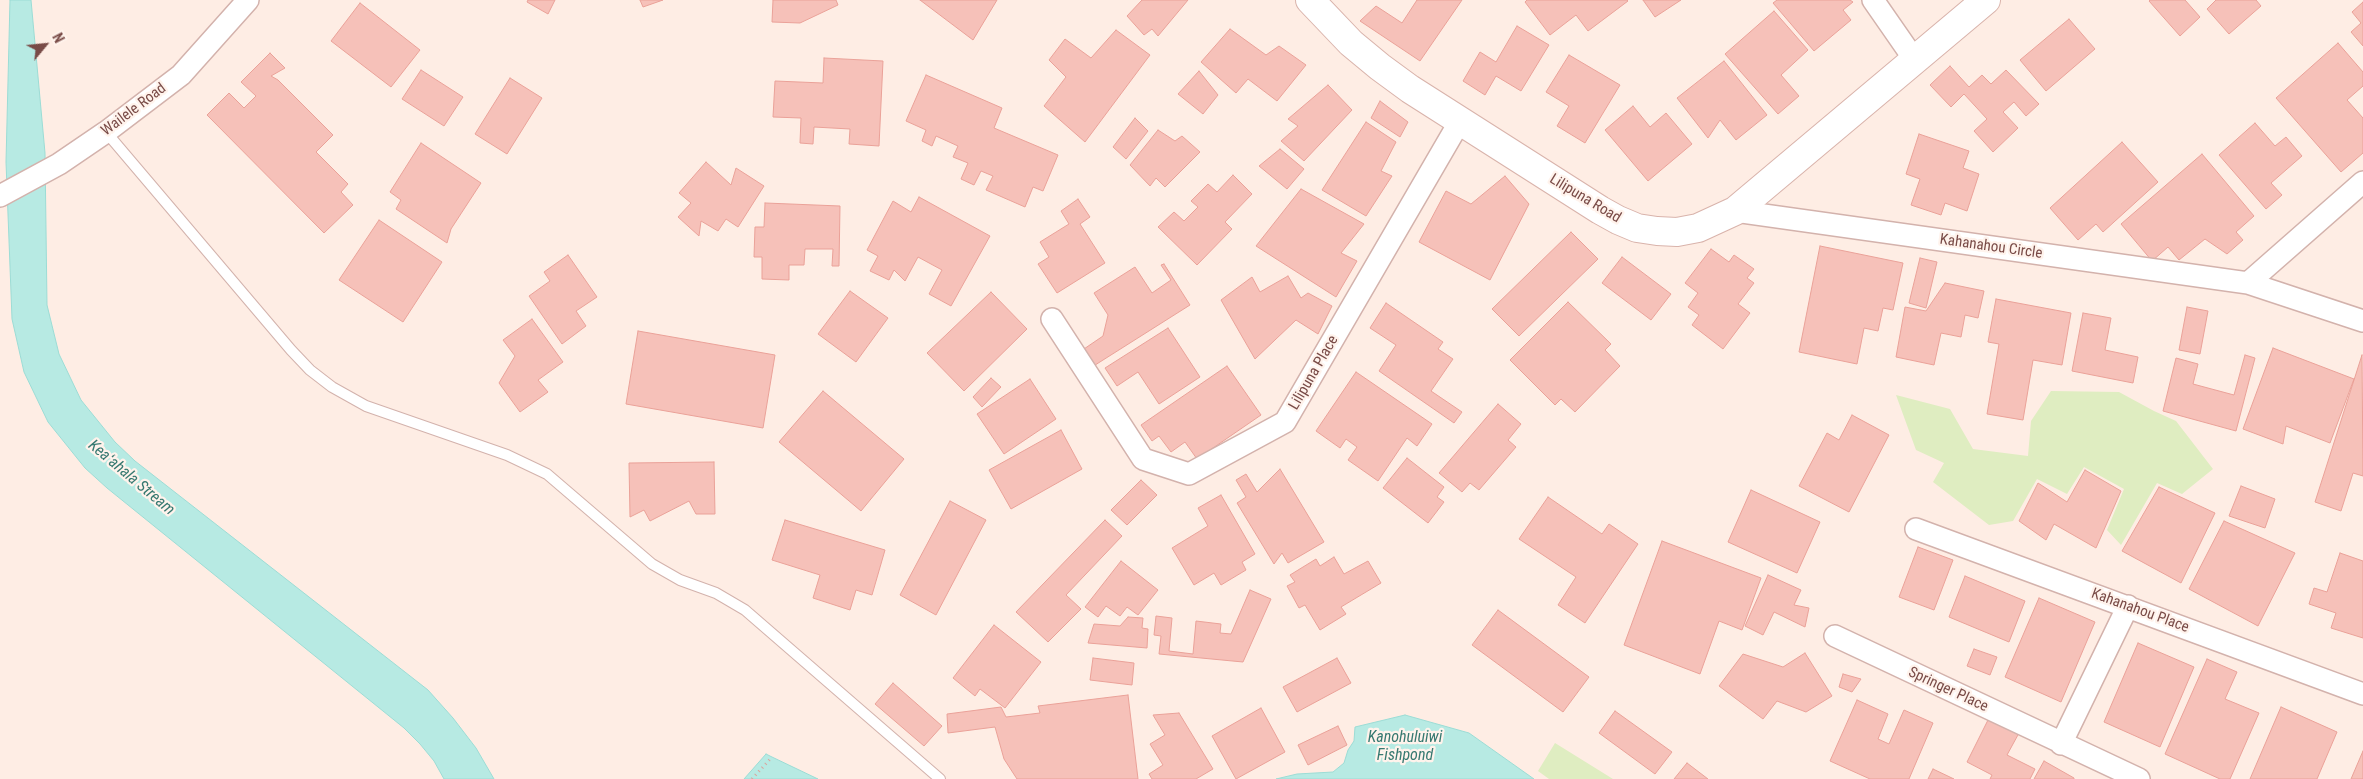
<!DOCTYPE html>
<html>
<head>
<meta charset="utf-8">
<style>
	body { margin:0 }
	#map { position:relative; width:2363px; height:779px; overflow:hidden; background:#feede4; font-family:"Roboto Condensed",sans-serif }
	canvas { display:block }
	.north { position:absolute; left:20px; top:20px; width:50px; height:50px; -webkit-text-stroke:4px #fff3ec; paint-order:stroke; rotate:62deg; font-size:14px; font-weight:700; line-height:20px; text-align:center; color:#794b47 }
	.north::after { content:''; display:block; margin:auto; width:18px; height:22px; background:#794b47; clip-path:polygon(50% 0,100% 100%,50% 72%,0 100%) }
</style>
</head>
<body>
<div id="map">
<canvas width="2363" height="779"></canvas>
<div class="north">N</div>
</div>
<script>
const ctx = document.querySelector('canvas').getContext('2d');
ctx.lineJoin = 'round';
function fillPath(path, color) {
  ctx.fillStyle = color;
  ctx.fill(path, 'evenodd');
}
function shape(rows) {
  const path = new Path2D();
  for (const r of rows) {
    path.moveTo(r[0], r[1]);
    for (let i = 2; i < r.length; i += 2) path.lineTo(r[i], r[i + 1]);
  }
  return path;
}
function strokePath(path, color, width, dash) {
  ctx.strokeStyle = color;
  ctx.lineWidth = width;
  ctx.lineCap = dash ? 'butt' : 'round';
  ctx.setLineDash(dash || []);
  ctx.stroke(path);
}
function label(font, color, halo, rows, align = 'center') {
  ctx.font = font + ' "Roboto Condensed",sans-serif';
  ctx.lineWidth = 4.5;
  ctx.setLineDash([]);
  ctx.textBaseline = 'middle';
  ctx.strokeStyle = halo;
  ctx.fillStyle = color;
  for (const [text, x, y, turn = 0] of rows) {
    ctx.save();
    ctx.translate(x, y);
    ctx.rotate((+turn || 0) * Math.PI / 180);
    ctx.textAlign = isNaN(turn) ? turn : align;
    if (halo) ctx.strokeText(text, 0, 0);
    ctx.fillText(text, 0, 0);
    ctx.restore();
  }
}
const green = shape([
	[2051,391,2119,392,2154,411,2176,421,2213,469,2182,494,2157,483,2121,545,2107,530,2124,489,2084,467,2067,494,2037,479,2013,521,1989,525,1933,482,1944,463,1916,450,1896,395,1950,409,1973,449,2028,456,2031,421],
	[1555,743,1613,779,1549,779,1538,771]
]);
const water = shape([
	[10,0,31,0,45,153,47,305,59,354,81,400,115,442,135,461,428,690,453,718,476,748,494,779,444,779,434,761,420,744,404,728,107,488,85,468,48,422,24,372,12,319,6,162,10,0],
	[1405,715,1469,733,1534,779,1276,779,1297,774,1333,772,1344,763,1348,750,1354,741,1355,727,1405,715],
	[766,754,772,757,818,779,744,779,766,754]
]);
const building = shape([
	[528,0,555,0,548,14,527,2,528,0],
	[640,0,663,0,643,7,640,0],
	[773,0,836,0,838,5,800,23,772,22,773,0],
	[920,0,997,0,973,40,920,0],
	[1142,0,1188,0,1158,36,1152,29,1144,35,1127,16,1142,0],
	[1417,0,1462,0,1420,61,1360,21,1376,6,1402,23,1417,0],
	[1527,0,1627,0,1628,1,1588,31,1576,15,1550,35,1525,2,1527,0],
	[1643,0,1681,0,1655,17,1643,0],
	[1777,0,1850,0,1853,2,1843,10,1851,20,1814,51,1773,3,1777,0],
	[2150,0,2185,0,2200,17,2180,36,2149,1,2150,0],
	[2216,0,2256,0,2261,6,2229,34,2207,9,2216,0],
	[2363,2,2363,46,2351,32,2361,23,2352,12,2363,2],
	[360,3,420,50,391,87,331,41,360,3],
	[1774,11,1808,50,1781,75,1799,96,1778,114,1725,54,1774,11],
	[2069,19,2095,49,2046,91,2020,60,2069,19],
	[1517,26,1549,45,1521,91,1496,76,1485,95,1463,81,1480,52,1496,62,1517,26],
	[1230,29,1266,55,1279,46,1306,65,1277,101,1248,79,1236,93,1201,62,1230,29],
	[1116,30,1150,55,1085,142,1044,106,1066,77,1049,60,1065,39,1091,58,1116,30],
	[2338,43,2363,72,2363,86,2347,100,2363,118,2363,153,2341,172,2276,98,2338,43],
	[270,53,285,68,271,76,278,80,333,135,316,152,348,184,341,192,353,205,324,233,207,115,229,93,244,108,256,96,241,82,270,53],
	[1569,55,1620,85,1585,143,1557,126,1569,106,1546,92,1569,55],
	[824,58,883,61,879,146,849,144,850,129,814,127,813,144,800,143,801,118,773,117,775,81,823,83,824,58],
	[1724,61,1767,115,1736,140,1720,120,1708,138,1677,98,1724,61],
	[1950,66,1969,87,1982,75,1991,84,2006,70,2039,104,2026,116,2014,102,2003,112,2018,128,1993,152,1974,131,1987,119,1964,94,1951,107,1930,85,1950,66],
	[421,70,463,97,444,126,402,99,421,70],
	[1199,71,1218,95,1203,114,1178,94,1199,71],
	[926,75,1002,108,994,128,1058,155,1043,191,1033,187,1025,207,986,190,993,176,981,171,974,185,961,179,968,163,953,157,958,146,936,136,932,146,922,141,926,130,906,121,926,75],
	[510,78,542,98,507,154,475,134,510,78],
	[1328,85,1352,110,1304,161,1281,141,1298,126,1288,119,1328,85],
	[1380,101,1408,122,1400,137,1371,118,1380,101],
	[1633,106,1650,127,1666,113,1692,144,1648,181,1605,130,1633,106],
	[1135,118,1148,131,1126,159,1113,147,1135,118],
	[1366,122,1396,142,1381,171,1392,176,1366,216,1322,190,1366,122],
	[2255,123,2275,146,2286,137,2302,156,2271,183,2282,195,2266,209,2219,155,2255,123],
	[1158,130,1175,141,1182,136,1200,152,1165,187,1156,178,1150,186,1130,165,1158,130],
	[1919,134,1969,151,1963,168,1979,174,1967,211,1945,203,1941,215,1911,205,1920,179,1906,174,1919,134],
	[2122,142,2158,182,2103,232,2096,224,2078,240,2050,208,2122,142],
	[421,143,481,183,451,229,447,243,396,209,401,200,390,192,421,143],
	[1280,149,1304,169,1287,189,1259,166,1280,149],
	[2202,154,2254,216,2236,232,2243,240,2227,254,2205,239,2179,260,2168,247,2152,261,2121,224,2202,154],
	[706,162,731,185,736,168,764,186,738,227,726,219,718,231,701,221,699,236,678,217,691,203,679,193,706,162],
	[1233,175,1252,194,1225,222,1232,229,1197,265,1158,227,1174,212,1184,221,1198,207,1191,201,1208,184,1217,192,1233,175],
	[1505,176,1529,204,1490,280,1419,242,1446,191,1471,204,1505,176],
	[1301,189,1364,224,1341,253,1357,261,1336,297,1256,246,1301,189],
	[919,197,990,236,951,306,929,294,942,270,918,257,905,281,894,270,889,280,870,271,878,256,867,250,893,201,911,212,919,197],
	[1078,199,1090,217,1080,224,1105,263,1057,293,1038,264,1049,257,1040,242,1069,224,1061,211,1078,199],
	[765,203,840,206,839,266,832,266,833,249,805,249,804,265,789,265,789,280,762,279,762,257,754,257,755,227,764,227,765,203],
	[379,220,442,262,403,322,339,280,379,220],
	[1571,232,1598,259,1519,336,1492,309,1571,232],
	[1820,246,1903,263,1893,310,1883,308,1878,331,1864,328,1857,364,1799,352,1820,246],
	[1711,249,1729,262,1734,255,1754,269,1747,278,1754,283,1738,304,1750,313,1723,349,1692,325,1699,315,1688,307,1698,293,1685,283,1711,249],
	[568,255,597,297,576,311,586,326,562,344,529,296,550,281,544,272,568,255],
	[1622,257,1671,294,1651,320,1602,283,1622,257],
	[1920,258,1937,262,1926,308,1909,303,1920,258],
	[1164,264,1190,305,1092,367,1081,351,1103,336,1108,315,1094,293,1135,267,1152,293,1171,280,1161,265,1164,264],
	[1288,276,1301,298,1308,293,1332,306,1318,334,1296,320,1255,359,1221,300,1252,277,1260,292,1288,276],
	[1945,283,1984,291,1978,318,1965,315,1961,337,1941,333,1934,365,1896,357,1905,307,1926,311,1945,283],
	[850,291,888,318,856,362,818,334,850,291],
	[991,292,1027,329,964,391,927,353,991,292],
	[1996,299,2071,313,2062,365,2033,360,2023,420,1987,414,1999,344,1988,342,1996,299],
	[1568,302,1611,344,1605,350,1620,366,1575,412,1561,399,1555,405,1510,360,1568,302],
	[1386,303,1443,342,1438,349,1453,359,1431,391,1462,412,1454,423,1379,371,1396,345,1370,328,1386,303],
	[2187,307,2208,311,2200,354,2179,350,2187,307],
	[2083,313,2111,318,2105,350,2138,357,2133,383,2072,371,2083,313],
	[532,319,563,362,538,380,548,392,520,412,499,383,515,356,503,340,532,319],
	[1168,328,1200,377,1159,404,1138,372,1117,386,1105,368,1168,328],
	[638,331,775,355,763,428,626,404,638,331],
	[2273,348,2354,379,2330,443,2286,426,2283,444,2243,429,2273,348],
	[2245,355,2255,358,2236,431,2163,411,2176,358,2198,364,2193,384,2234,395,2245,355],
	[2362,355,2363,476,2353,473,2341,511,2315,502,2362,355],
	[1227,366,1261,415,1197,459,1185,442,1171,452,1159,436,1152,441,1141,425,1227,366],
	[1356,372,1432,424,1417,446,1407,438,1378,481,1348,460,1357,447,1346,439,1340,448,1316,431,1356,372],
	[991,378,1001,387,982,407,973,397,991,378],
	[1030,379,1056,419,1004,454,977,414,1030,379],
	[823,391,904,459,861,511,779,442,823,391],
	[1498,404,1521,424,1508,440,1516,447,1479,490,1470,483,1462,492,1439,473,1498,404],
	[1852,415,1889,435,1849,512,1799,486,1827,433,1839,440,1852,415],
	[1061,430,1082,469,1011,509,989,470,1061,430],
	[1407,458,1444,487,1437,497,1444,502,1428,523,1383,488,1407,458],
	[714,462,715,514,696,514,689,501,650,521,644,510,630,517,629,463,714,462],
	[1280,469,1324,542,1288,563,1282,553,1274,564,1237,503,1246,497,1236,480,1246,474,1257,492,1280,469],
	[2085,470,2121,491,2096,548,2054,524,2046,540,2019,521,2038,483,2067,502,2085,470],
	[1141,480,1157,495,1127,525,1111,510,1141,480],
	[2241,486,2275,499,2265,528,2229,516,2241,486],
	[2159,487,2215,513,2181,583,2122,551,2159,487],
	[1751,490,1820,522,1797,573,1728,542,1751,490],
	[1221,495,1255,554,1242,562,1246,570,1221,585,1214,573,1194,585,1172,548,1208,526,1198,508,1221,495],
	[1548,497,1602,534,1609,524,1638,544,1585,623,1558,605,1576,577,1519,539,1548,497],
	[950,501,986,520,936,615,900,595,950,501],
	[785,520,885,550,872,595,856,590,850,610,813,598,820,575,772,560,785,520],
	[1105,520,1122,536,1066,595,1081,609,1048,642,1016,612,1105,520],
	[2224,521,2295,553,2258,626,2189,589,2224,521],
	[1662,541,1761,578,1742,630,1719,621,1700,674,1624,645,1662,541],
	[1918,547,1953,560,1934,610,1899,597,1918,547],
	[2340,553,2363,561,2363,638,2331,628,2336,613,2309,604,2314,588,2327,592,2340,553],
	[1334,557,1344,574,1368,561,1381,583,1341,607,1346,614,1320,630,1305,605,1299,608,1287,586,1295,582,1290,575,1316,559,1320,566,1334,557],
	[1121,561,1158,590,1138,615,1127,607,1120,616,1106,606,1098,617,1085,607,1121,561],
	[1768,575,1801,590,1794,605,1809,608,1805,627,1774,612,1763,635,1745,626,1768,575],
	[1965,576,2025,601,2009,642,1949,617,1965,576],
	[1250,590,1271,599,1243,662,1159,654,1161,636,1154,635,1156,616,1172,618,1169,651,1193,654,1196,621,1221,624,1220,633,1231,634,1250,590],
	[2039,598,2095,622,2061,702,2005,677,2039,598],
	[1498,610,1589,677,1563,712,1472,645,1498,610],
	[1128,617,1143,618,1142,628,1148,629,1147,648,1088,643,1094,624,1120,626,1128,617],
	[994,625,1041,662,1005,708,980,689,975,696,953,678,994,625],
	[2138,643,2194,667,2160,747,2104,722,2138,643],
	[1974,649,1997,657,1990,675,1967,666,1974,649],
	[1805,653,1832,696,1806,712,1777,701,1763,719,1719,686,1743,654,1783,667,1805,653],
	[1093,658,1134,663,1132,685,1090,680,1093,658],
	[1337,658,1351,683,1297,712,1283,687,1337,658],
	[2207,659,2237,672,2225,699,2259,713,2230,779,2220,779,2165,754,2207,659],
	[1843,674,1861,679,1852,692,1839,687,1843,674],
	[893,683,942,726,924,746,875,704,893,683],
	[1128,695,1138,779,1017,779,1004,759,995,727,948,733,947,714,1001,707,1006,717,1040,713,1038,706,1128,695],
	[1857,700,1888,714,1878,739,1889,744,1904,710,1933,723,1909,779,1870,779,1830,761,1857,700],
	[2281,707,2337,732,2317,779,2250,779,2281,707],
	[1261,708,1285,752,1236,779,1212,736,1261,708],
	[1615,711,1672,752,1655,774,1599,733,1615,711],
	[1179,713,1213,769,1196,779,1152,779,1149,774,1163,765,1150,744,1165,735,1153,715,1179,713],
	[1989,718,2019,733,2007,755,2035,769,2030,779,1990,779,1992,775,1967,762,1989,718],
	[1338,726,1347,745,1308,765,1298,745,1338,726],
	[2363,751,2363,779,2351,779,2363,751],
	[2044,761,2074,778,2074,779,2034,779,2044,761],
	[1687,763,1708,779,1674,779,1687,763],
	[1933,769,1954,779,1928,779,1933,769]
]);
const path = shape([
	[752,779,772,757]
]);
const lane = shape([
	[106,132,291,350,310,370,332,387,366,406,507,455,547,474,652,564,680,580,716,593,745,610,940,779]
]);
const street = shape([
	[1873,0,1914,59],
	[0,196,59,164,106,132,181,75,248,0],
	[1735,211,2248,283,2363,321],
	[2248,283,2363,182],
	[1052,319,1143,459,1189,474,1285,422,1460,121],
	[1916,529,2363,694],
	[1835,636,2139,779],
	[2061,744,2128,606]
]);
const secondary = shape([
	[1310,0,1351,43,1380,67,1410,89,1600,210,1618,220,1637,228,1657,231,1677,232,1698,228,1735,211,1986,0]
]);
const streetNames = [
	["Wailele Road",134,110,-37],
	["Lilipuna Road",1585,199,31],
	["Kahanahou Circle",1991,247,8],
	["Lilipuna Place",1314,373,-60],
	["Kahanahou Place",2140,611,20],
	["Springer Place",1948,690,25]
];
const waterNames = [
	["Keaʻahala Stream",131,478,40],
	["Kanohuluiwi",1405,738],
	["Fishpond",1405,756]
];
fillPath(green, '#dfedc1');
fillPath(water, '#b7eae3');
strokePath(water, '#9cdcd5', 1);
fillPath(building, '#f6c1b9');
strokePath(building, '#eaa198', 1);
strokePath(lane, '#d3b2ac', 12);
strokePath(street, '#d3b2ac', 24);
strokePath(secondary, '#d9b3ab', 30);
strokePath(path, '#dba39c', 3, [1, 4]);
strokePath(lane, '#fff', 10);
strokePath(street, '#fff', 21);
strokePath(secondary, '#fff', 28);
label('15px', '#794b47', '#fff3ec', streetNames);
label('italic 16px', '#377971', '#fff3ec', waterNames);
</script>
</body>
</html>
